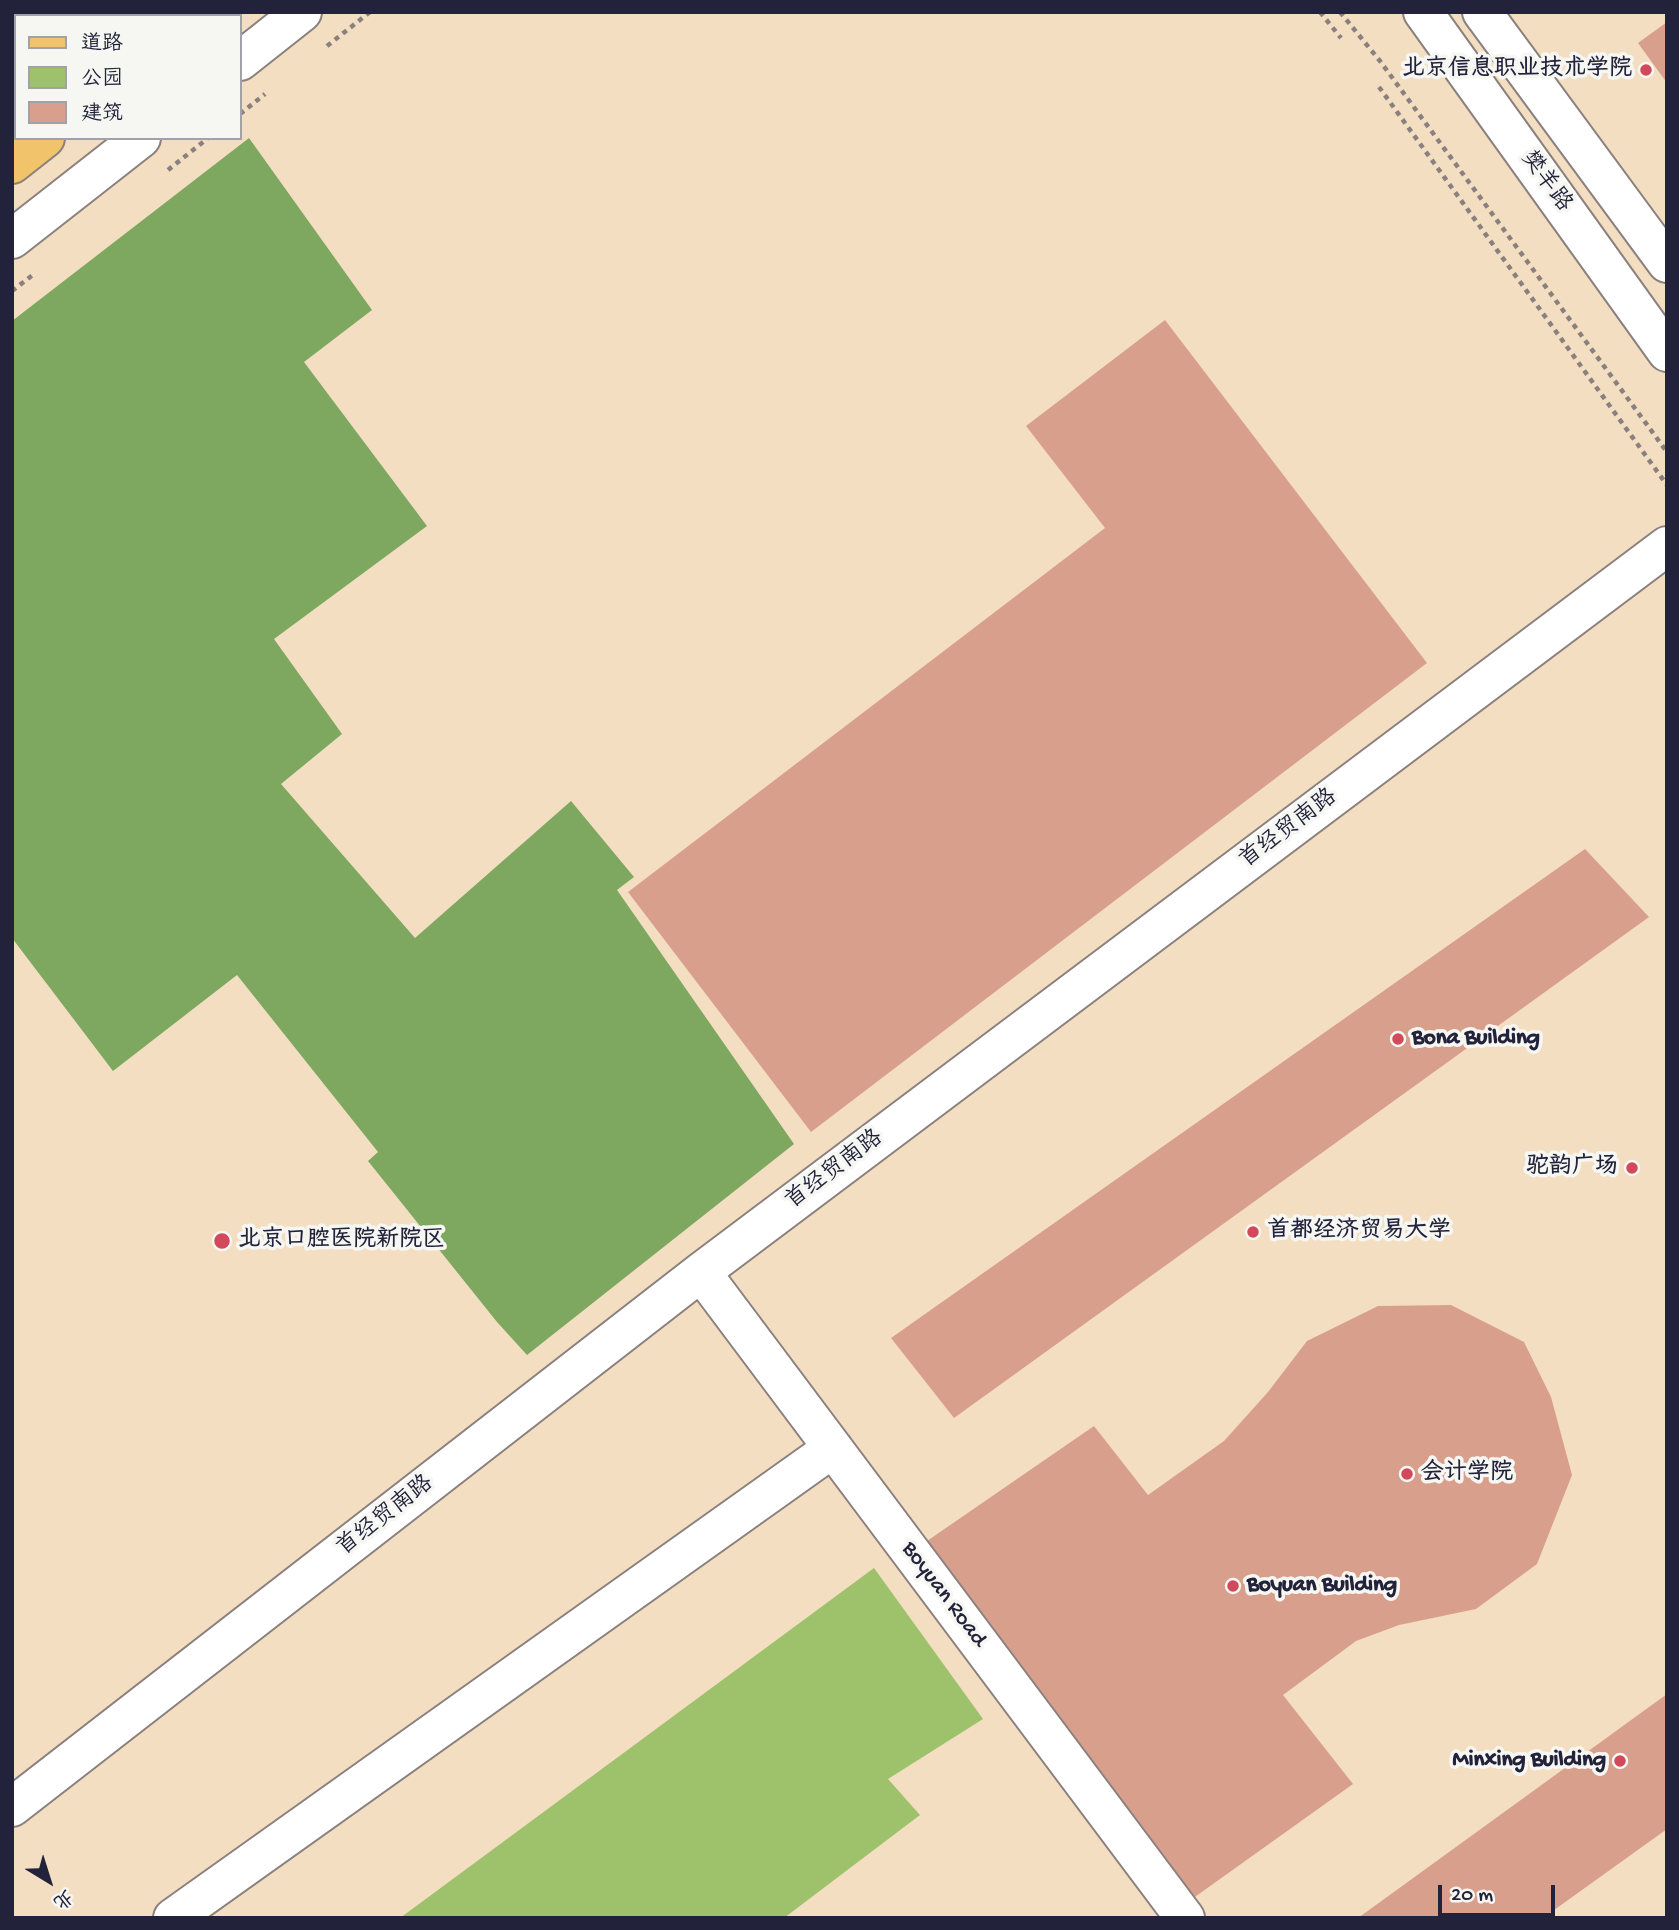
<!DOCTYPE html>
<html>
<head>
<meta charset="utf-8">
<style>
	body { margin:0 }
	#map { position:relative; width:1679px; height:1930px; overflow:hidden; background:#f3dec2; font-family:"Gochi Hand","LXGW WenKai TC",sans-serif }
	canvas { display:block }
	.frame { position:absolute; inset:0; border:14px solid #22223b; pointer-events:none }
	.legend { position:absolute; left:14px; top:14px; width:228px; height:126px; box-sizing:border-box; background:#f6f6f2; border:2px solid #a1a1a9; margin:0; padding:9px 12px; list-style:none; font-size:21px; color:#22223b }
	.legend li { display:flex; align-items:center; gap:14px; height:35px }
	.legend b { width:35px; border:2px solid #a1a1a9 }
	.north { position:absolute; left:14px; top:1846px; width:70px; height:70px; -webkit-text-stroke:5px #f6f6f2; paint-order:stroke; rotate:142deg; font-size:19px; font-weight:700; line-height:28px; text-align:center; color:#22223b }
	.north::after { content:''; display:block; margin:auto; width:24px; height:32px; background:#22223b; clip-path:polygon(50% 0,100% 100%,50% 72%,0 100%) }
	.scale { position:absolute; left:1438px; top:1885px; width:117px; height:32px; box-sizing:border-box; border:4px solid #22223b; border-top:0; padding-left:9px; font-size:21px; line-height:24px; white-space:nowrap; color:#22223b; -webkit-text-stroke:5px #f6f6f2; paint-order:stroke }
</style>
</head>
<body>
<div id="map">
<canvas width="1679" height="1930"></canvas>
<div class="frame"></div>
<ul class="legend">
<li><b style="height:9px;background:#f1c36a"></b>道路</li>
<li><b style="height:19px;background:#9ec26c"></b>公园</li>
<li><b style="height:19px;background:#d99f8d"></b>建筑</li>
</ul>
<div class="north">北</div>
<div class="scale">20 m</div>
</div>
<script>
const ctx = document.querySelector('canvas').getContext('2d');
ctx.lineJoin = 'round';
function fillPath(path, color) {
  ctx.fillStyle = color;
  ctx.fill(path, 'evenodd');
}
function shape(rows) {
  const path = new Path2D();
  for (const r of rows) {
    path.moveTo(r[0], r[1]);
    for (let i = 2; i < r.length; i += 2) path.lineTo(r[i], r[i + 1]);
  }
  return path;
}
function strokePath(path, color, width, dash) {
  ctx.strokeStyle = color;
  ctx.lineWidth = width;
  ctx.lineCap = dash ? 'butt' : 'round';
  ctx.setLineDash(dash || []);
  ctx.stroke(path);
}
function label(font, color, halo, rows, align = 'center') {
  ctx.font = font + ' "Gochi Hand","LXGW WenKai TC",sans-serif';
  ctx.lineWidth = 7;
  ctx.setLineDash([]);
  ctx.textBaseline = 'middle';
  ctx.strokeStyle = halo;
  ctx.fillStyle = color;
  for (const [text, x, y, turn = 0] of rows) {
    ctx.save();
    ctx.translate(x, y);
    ctx.rotate((+turn || 0) * Math.PI / 180);
    ctx.textAlign = isNaN(turn) ? turn : align;
    if (halo) ctx.strokeText(text, 0, 0);
    ctx.fillText(text, 0, 0);
    ctx.restore();
  }
}
const green = shape([
	[874,1568,983,1719,888,1779,920,1815,784,1918,400,1918]
]);
const forest = shape([
	[249,138,372,310,304,362,427,526,274,639,342,734,281,784,415,938,571,801,634,877,617,890,794,1144,527,1355,497,1322,368,1161,378,1152,237,975,113,1071,12,938,12,321]
]);
const building = shape([
	[1667,22,1667,83,1638,43],
	[1165,320,1427,663,811,1132,628,892,1105,528,1026,426],
	[1585,849,1649,917,954,1418,891,1338],
	[1451,1305,1524,1342,1551,1397,1572,1475,1537,1564,1476,1609,1399,1625,1356,1641,1283,1695,1353,1784,1192,1899,927,1541,1094,1426,1148,1495,1224,1441,1268,1392,1307,1341,1378,1306],
	[1667,1694,1667,1829,1543,1918,1358,1918]
]);
const path = shape([
	[1320,12,1341,38],
	[1340,12,1380,61,1667,452],
	[327,46,370,12],
	[1379,87,1667,485],
	[240,114,265,94],
	[168,170,208,138],
	[12,291,34,274]
]);
const minor = shape([
	[1423,12,1667,352],
	[1482,12,1667,263],
	[240,61,302,12],
	[12,239,141,138],
	[701,1272,1185,1918],
	[12,1807,701,1272,1667,546],
	[173,1918,833,1448]
]);
const major = shape([
	[70,16,74,12],
	[201,16,205,12],
	[12,61,16,59],
	[12,164,45,138]
]);
const markers = [
	[1646,70,7,"#d1495b"],
	[1398,1039,7,"#d1495b"],
	[1632,1168,7,"#d1495b"],
	[1253,1232,7,"#d1495b"],
	[222,1241,9,"#d1495b"],
	[1407,1474,7,"#d1495b"],
	[1233,1586,7,"#d1495b"],
	[1620,1761,7,"#d1495b"]
];
const poiNames = [
	["北京信息职业技术学院",1632,70,"right"],
	["Bona Building",1412,1039],
	["驼韵广场",1618,1168,"right"],
	["首都经济贸易大学",1267,1232],
	["北京口腔医院新院区",238,1241],
	["会计学院",1421,1474],
	["Boyuan Building",1247,1586],
	["Minxing Building",1606,1761,"right"]
];
const streetNames = [
	["樊羊路",1545,182,54],
	["首经贸南路",1289,830,-37],
	["首经贸南路",835,1171,-37],
	["首经贸南路",386,1517,-38],
	["Boyuan Road",943,1595,53]
];
fillPath(green, '#9ec26c');
fillPath(forest, '#7ea860');
fillPath(building, '#d99f8d');
strokePath(minor, '#8a807e', 42);
strokePath(major, '#8a807e', 42);
strokePath(path, '#8a807e', 4.5, [5, 5]);
strokePath(minor, '#fff', 38);
strokePath(major, '#f1c36a', 38);
for (const [x, y, r, color] of markers) {
  const dot = new Path2D();
  dot.arc(x, y, r, 0, 2 * Math.PI);
  ctx.fillStyle = color;
  ctx.fill(dot);
  strokePath(dot, '#f6f6f2', 2.5);
}
label('bold 23px', '#22223b', '#f6f6f2', poiNames, 'left');
label('23px', '#22223b', '#f6f6f2', streetNames);
</script>
</body>
</html>
